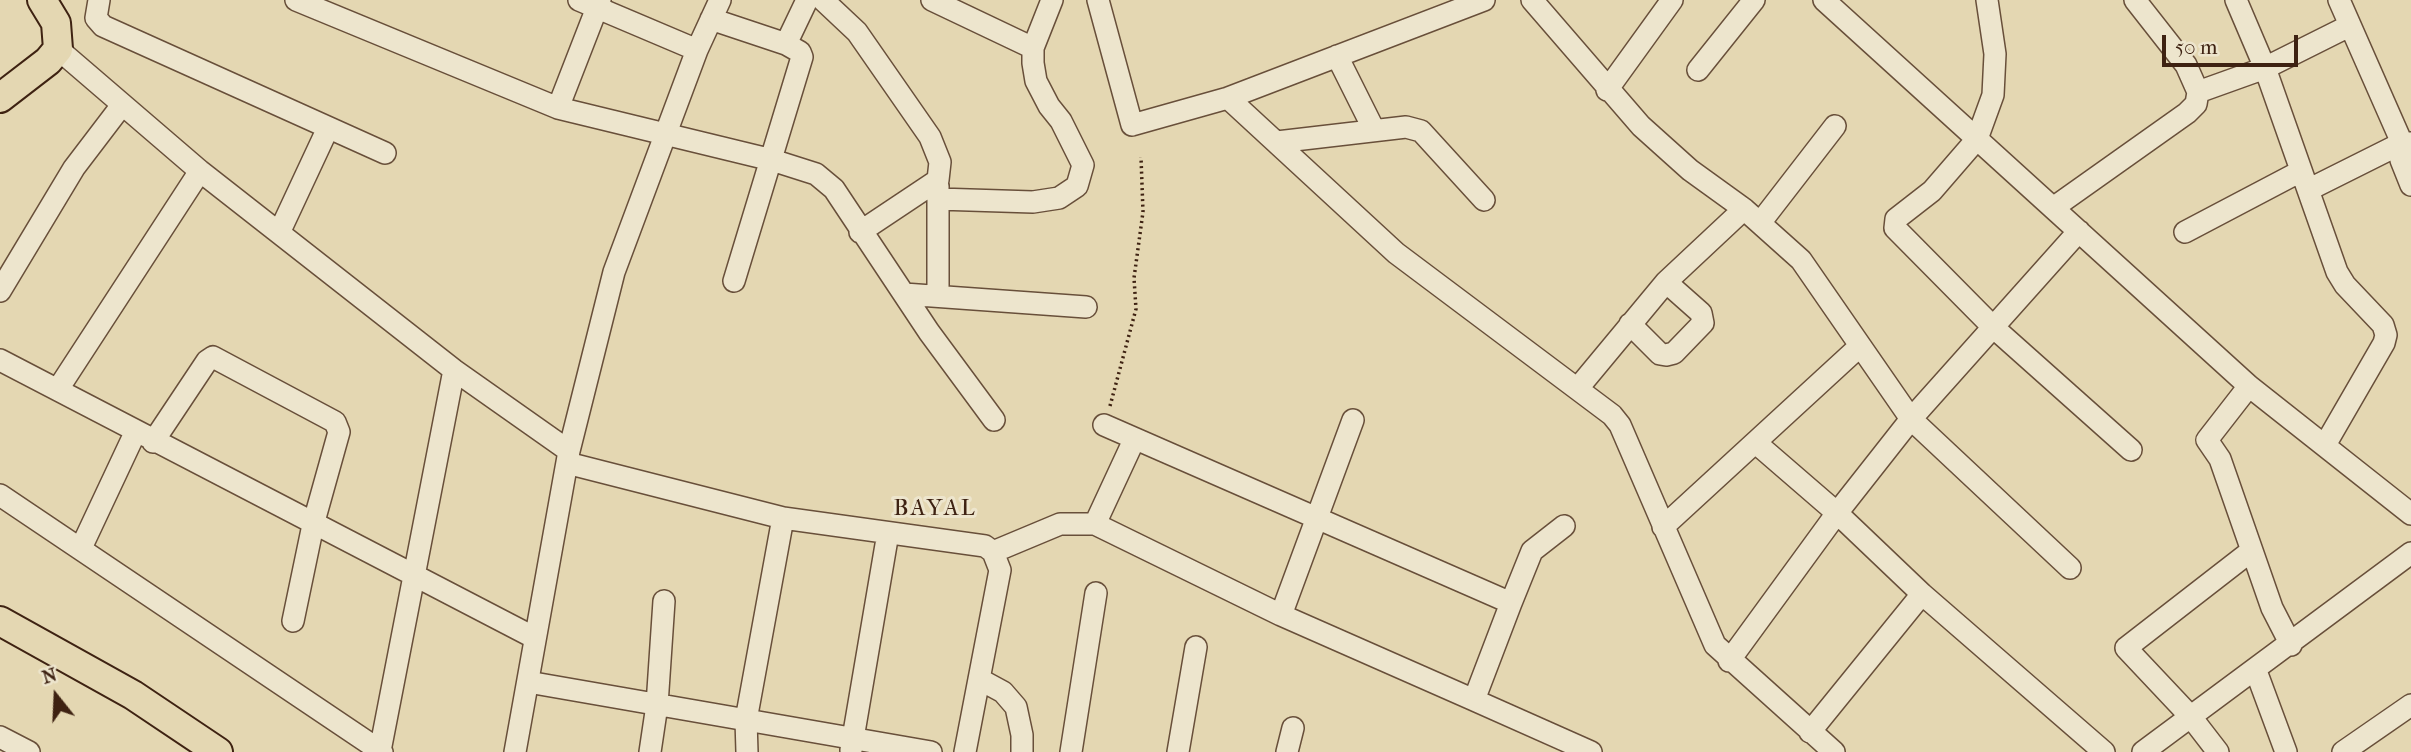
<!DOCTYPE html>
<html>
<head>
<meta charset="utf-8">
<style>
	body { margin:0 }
	#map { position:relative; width:2411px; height:752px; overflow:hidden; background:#e4d7b2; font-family:"IM FELL French Canon",serif }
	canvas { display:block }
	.north { position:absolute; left:21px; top:661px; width:70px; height:70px; -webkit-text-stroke:5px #ede5cd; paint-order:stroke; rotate:342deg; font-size:19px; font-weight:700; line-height:28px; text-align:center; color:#3e2212 }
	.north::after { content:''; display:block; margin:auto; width:24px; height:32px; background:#3e2212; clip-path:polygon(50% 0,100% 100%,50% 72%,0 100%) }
	.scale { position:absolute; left:2162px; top:35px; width:136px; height:32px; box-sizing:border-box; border:4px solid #3e2212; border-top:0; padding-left:9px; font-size:21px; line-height:24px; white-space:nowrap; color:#3e2212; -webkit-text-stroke:5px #ede5cd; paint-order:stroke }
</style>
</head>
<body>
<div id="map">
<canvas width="2411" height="752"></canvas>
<div class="north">N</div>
<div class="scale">50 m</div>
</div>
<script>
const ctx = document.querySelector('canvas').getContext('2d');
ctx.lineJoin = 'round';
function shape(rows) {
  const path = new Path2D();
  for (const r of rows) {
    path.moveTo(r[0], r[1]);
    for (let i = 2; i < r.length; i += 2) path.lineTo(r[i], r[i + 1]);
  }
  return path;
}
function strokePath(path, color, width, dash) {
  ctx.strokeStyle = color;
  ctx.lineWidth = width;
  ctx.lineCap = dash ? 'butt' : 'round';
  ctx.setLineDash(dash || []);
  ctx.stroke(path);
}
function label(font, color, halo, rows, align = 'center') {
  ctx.font = font + ' "IM FELL French Canon",serif';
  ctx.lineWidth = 6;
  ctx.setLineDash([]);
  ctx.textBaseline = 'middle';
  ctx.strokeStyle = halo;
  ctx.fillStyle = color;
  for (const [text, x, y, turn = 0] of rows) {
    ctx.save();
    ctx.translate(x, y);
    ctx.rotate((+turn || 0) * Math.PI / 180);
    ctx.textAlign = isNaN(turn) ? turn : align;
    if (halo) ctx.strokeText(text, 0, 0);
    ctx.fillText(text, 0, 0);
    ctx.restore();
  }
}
const path = shape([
	[1110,406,1136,309,1134,278,1143,212,1141,157]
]);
const minor = shape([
	[99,0,96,18,103,26,385,153],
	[296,0,558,108,772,160,816,174,834,189,929,332,994,420],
	[579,0,697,50],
	[823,0,857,32,930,137,940,162,938,180,860,232],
	[932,0,1033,48],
	[1098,0,1132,125,1228,98,1484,0],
	[1532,0,1641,126,1690,170,1744,209,1801,260,1911,419,2070,568],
	[1824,0,2249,386,2411,514],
	[1987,0,1995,54,1993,95,1977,139,1932,191,1896,219,1895,228,1993,327,2131,450],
	[2236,0,2265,68,2337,272,2345,285,2383,325,2386,335,2384,343,2325,445],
	[2339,0,2402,143,2401,160,2411,185],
	[711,19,786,44,800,52,802,57,734,281],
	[786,44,807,0],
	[58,49,200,171,454,370,569,451],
	[1337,56,1374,130],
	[1698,70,1754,0],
	[1607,90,1672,0],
	[2198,92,2265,68,2349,26],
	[1228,98,1396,253,1612,415,1620,425,1715,645,1834,752],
	[558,108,600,0],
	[1277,142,1406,127,1421,131,1484,200],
	[938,186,938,296],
	[2308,190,2402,143,2411,143],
	[938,199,1033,202,1059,198,1077,186,1083,165,1061,121,1049,106,1036,81,1033,63,1033,48,1052,0],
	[2053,208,2187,113,2196,104,2198,92,2186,65,2135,0],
	[1760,223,1835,126],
	[2185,232,2301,171],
	[279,233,328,128],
	[0,291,74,168,122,105],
	[904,294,1086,307],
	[1630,324,1660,354,1666,355,1674,353,1703,323,1701,313,1666,282],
	[0,360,535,638],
	[2249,386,2207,440,2220,459,2272,608,2291,645],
	[1578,388,1666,282,1744,209],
	[58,389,200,171],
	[153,442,207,361,213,357,335,422,339,432,313,525,293,621],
	[1756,443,1837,513,1922,594,2104,752],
	[567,463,783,518,985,546,993,552,1060,524,1095,524,1281,615,1474,700,1511,603,1104,425],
	[0,495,382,752],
	[1095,524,1134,440],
	[1663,527,1860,346],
	[81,548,135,433],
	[1511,603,1532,551,1564,526],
	[1281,615,1353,420],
	[1729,661,1837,513,1911,419,2079,231],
	[2256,671,2286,752],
	[979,679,1003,692,1016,707,1022,735,1022,752],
	[528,682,931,752],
	[1474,700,1591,752],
	[1810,732,1922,594],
	[0,737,29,752],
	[851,750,888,533],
	[380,751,454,370],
	[515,752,569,451,614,272,697,50,720,0],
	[650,752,657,705,664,601],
	[747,752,746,720,783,518],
	[965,752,1000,570,993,552],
	[1071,752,1096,593],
	[1178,752,1196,647],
	[1287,752,1293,728],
	[2143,752,2411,553],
	[2218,752,2191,717,2126,648,2251,551],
	[2343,752,2411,705]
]);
const major = shape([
	[0,98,48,61,58,49,56,23,42,0],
	[0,621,133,695,218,752]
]);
const neighbourhoodNames = [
	["BAYAL",935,509]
];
strokePath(minor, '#684f3a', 24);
strokePath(major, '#3e2212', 32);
strokePath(path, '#3e2212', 3.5, [2, 3.5]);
strokePath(minor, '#ede5cd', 21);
strokePath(major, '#e4d7b2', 28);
ctx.letterSpacing = '2px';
label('23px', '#3e2212', '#ede5cd', neighbourhoodNames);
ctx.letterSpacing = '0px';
</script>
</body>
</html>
